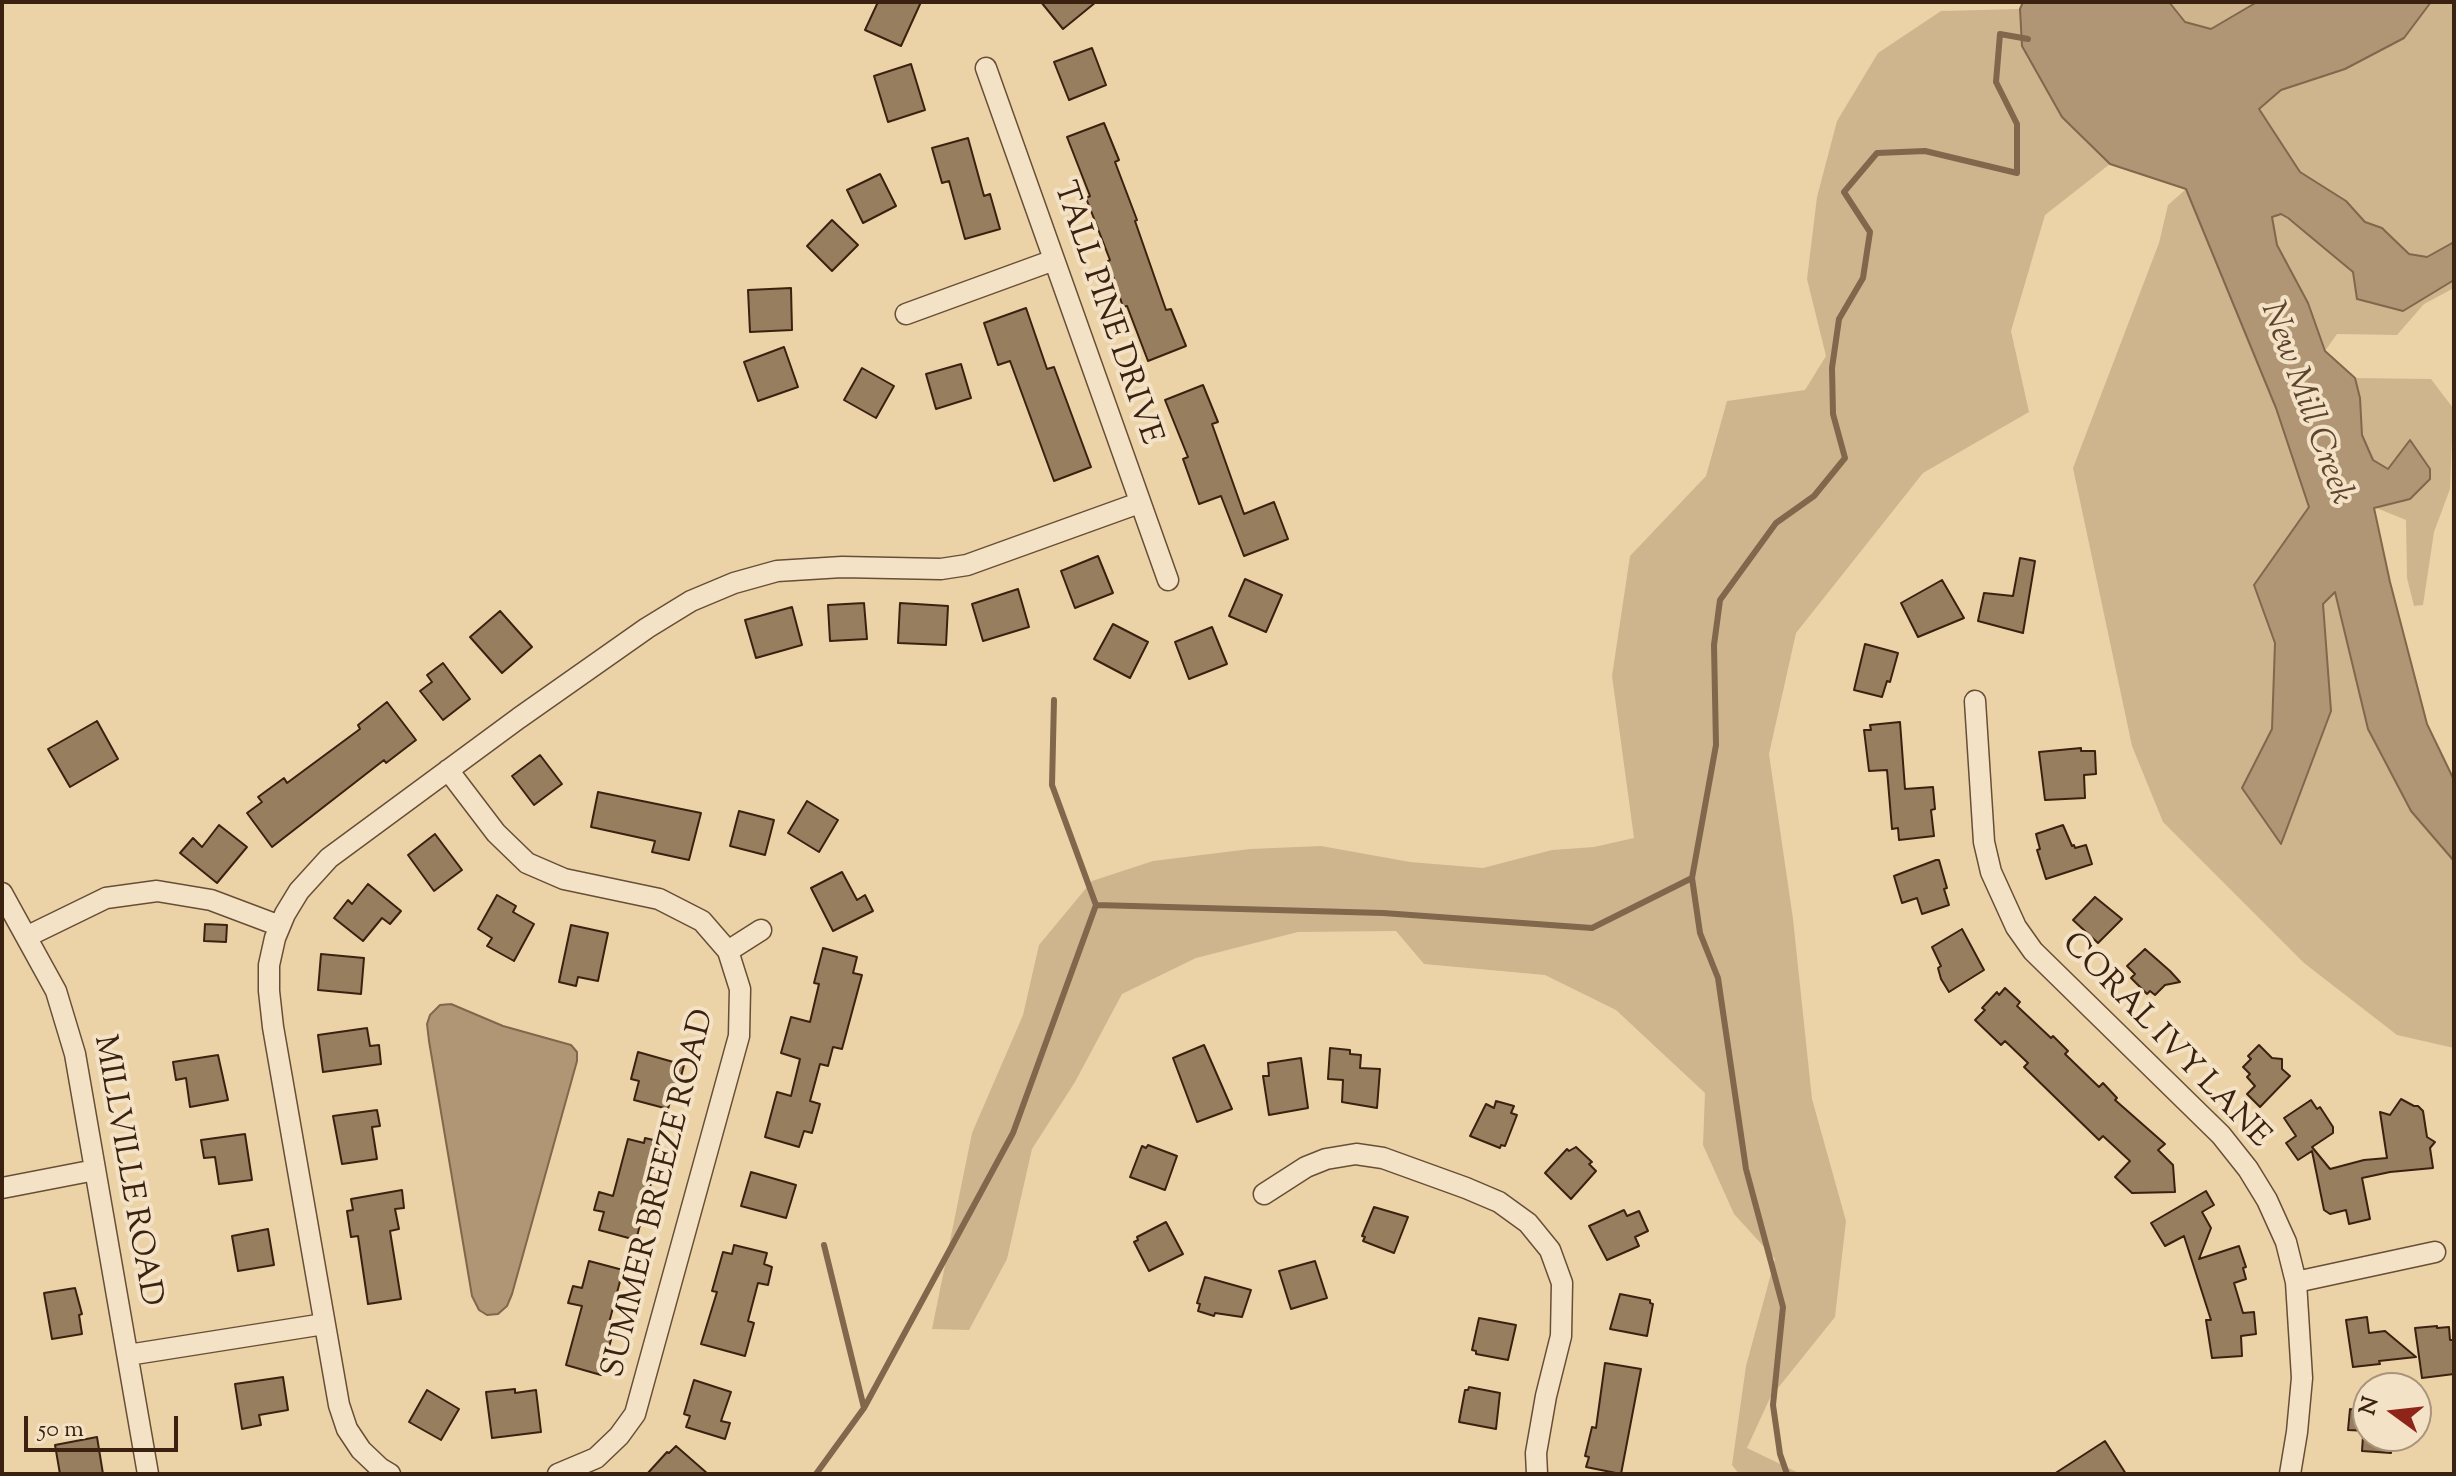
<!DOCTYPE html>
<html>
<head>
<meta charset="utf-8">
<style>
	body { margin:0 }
	#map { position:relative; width:2456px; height:1476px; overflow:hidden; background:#ecd3a7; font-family:"Sorts Mill Goudy",serif }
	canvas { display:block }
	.frame { position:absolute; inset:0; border:4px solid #3b2110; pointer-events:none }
	.north { position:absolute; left:2352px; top:1372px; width:80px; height:80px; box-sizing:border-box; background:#f3e2c6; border:2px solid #a9957d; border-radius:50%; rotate:285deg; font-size:22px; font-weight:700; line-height:32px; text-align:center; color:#3b2110 }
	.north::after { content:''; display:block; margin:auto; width:28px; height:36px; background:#8f2418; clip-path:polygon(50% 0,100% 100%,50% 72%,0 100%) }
	.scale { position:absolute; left:24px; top:1416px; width:154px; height:36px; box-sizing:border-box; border:4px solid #3b2110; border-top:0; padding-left:10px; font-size:24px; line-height:28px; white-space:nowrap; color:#3b2110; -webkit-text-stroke:6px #f3e2c6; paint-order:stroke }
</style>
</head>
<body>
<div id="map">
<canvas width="2456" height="1476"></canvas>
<div class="frame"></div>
<div class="north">N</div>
<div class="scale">50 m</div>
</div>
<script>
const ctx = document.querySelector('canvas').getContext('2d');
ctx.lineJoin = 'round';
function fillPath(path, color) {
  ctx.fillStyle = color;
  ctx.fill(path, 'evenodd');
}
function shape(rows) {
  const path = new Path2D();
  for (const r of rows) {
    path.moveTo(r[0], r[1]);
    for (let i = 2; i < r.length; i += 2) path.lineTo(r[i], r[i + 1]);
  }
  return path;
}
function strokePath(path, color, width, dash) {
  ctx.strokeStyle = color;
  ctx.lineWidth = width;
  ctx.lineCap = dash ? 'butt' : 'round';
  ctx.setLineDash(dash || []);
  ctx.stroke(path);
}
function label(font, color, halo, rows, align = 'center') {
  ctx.font = font + ' "Sorts Mill Goudy",serif';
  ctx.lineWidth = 8;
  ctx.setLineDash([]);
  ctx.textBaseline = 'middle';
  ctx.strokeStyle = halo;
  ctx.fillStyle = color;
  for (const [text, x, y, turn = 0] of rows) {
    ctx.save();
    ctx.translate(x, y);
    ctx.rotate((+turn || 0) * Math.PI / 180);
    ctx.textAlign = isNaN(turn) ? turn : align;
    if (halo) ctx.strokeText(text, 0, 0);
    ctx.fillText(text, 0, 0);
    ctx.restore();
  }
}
const green = shape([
	[2169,2,2257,2,2211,29,2185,23],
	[2431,2,2454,2,2454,242,2427,257,2409,254,2382,228,2365,222,2346,201,2300,172,2259,108,2281,90,2345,69,2404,38],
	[2020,9,2022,46,2062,117,2110,164,2045,215,2011,331,2029,412,1923,473,1796,633,1769,754,1793,919,1812,1099,1846,1221,1835,1317,1770,1398,1747,1448,1801,1474,1739,1474,1732,1465,1746,1366,1775,1259,1734,1214,1703,1145,1705,1093,1616,1010,1545,975,1424,964,1396,931,1298,932,1196,958,1122,994,1075,1082,1032,1149,1007,1259,969,1330,932,1329,972,1133,1023,1015,1039,945,1092,881,1153,861,1250,849,1321,846,1410,862,1483,868,1552,850,1594,847,1634,838,1612,676,1630,556,1706,476,1727,401,1805,390,1826,356,1807,279,1817,197,1837,121,1878,53,1941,11],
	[2186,189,2276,408,2309,508,2254,585,2275,643,2272,729,2242,788,2331,711,2323,604,2335,592,2368,729,2411,811,2454,861,2454,1048,2397,1035,2304,963,2163,822,2132,746,2073,468,2159,243,2168,205],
	[2281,214,2403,311,2454,280,2454,288,2424,304,2397,335,2337,334,2325,351,2308,303,2277,245,2272,217],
	[2355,378,2431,379,2453,408,2450,489,2434,532,2423,605,2414,606,2407,578,2406,520,2374,507,2388,469,2373,460,2362,435,2360,398]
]);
const water = shape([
	[2023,2,2169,2,2185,22,2211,29,2257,2,2431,2,2404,38,2345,69,2281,90,2259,109,2300,172,2346,201,2365,222,2382,228,2409,254,2427,257,2454,242,2454,280,2403,311,2357,299,2353,272,2288,218,2281,214,2272,217,2277,245,2308,303,2325,351,2355,378,2360,398,2362,435,2373,460,2388,469,2410,440,2430,469,2430,479,2410,499,2374,508,2390,582,2427,724,2454,780,2454,861,2411,811,2368,729,2335,592,2323,604,2331,711,2281,844,2242,788,2272,729,2275,643,2254,585,2309,507,2276,408,2186,189,2110,164,2062,117,2022,46,2020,9,2023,2],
	[451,1004,503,1026,571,1045,577,1052,577,1061,512,1294,507,1306,498,1314,487,1315,479,1310,472,1296,429,1041,427,1024,430,1015,440,1005,451,1004]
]);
const stream = shape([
	[1692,878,1700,933,1718,978,1746,1169,1783,1307,1773,1405,1780,1454,1787,1474],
	[1096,905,1383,913,1592,928,1692,878,1716,745,1714,645,1720,600,1776,523,1814,496,1845,458,1833,414,1832,368,1839,319,1863,278,1870,232,1844,192,1877,153,1925,151,2017,173,2017,124,1996,82,2000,34,2028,39],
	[824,1245,864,1408],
	[816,1474,864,1408,1013,1133,1096,905,1052,785,1054,700]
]);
const building = shape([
	[878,2,921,2,901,46,865,30,878,2],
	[1041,2,1096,2,1063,29,1041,2],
	[1092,48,1106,85,1069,100,1054,62,1092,48],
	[911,64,925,110,888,122,874,76,911,64],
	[1104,123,1119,160,1115,162,1137,220,1135,221,1166,310,1171,309,1186,346,1148,361,1127,306,1123,307,1108,261,1110,260,1086,198,1090,196,1067,137,1104,123],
	[968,138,984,196,990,194,1000,229,965,239,949,181,942,183,932,148,968,138],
	[880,174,896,206,863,223,847,190,880,174],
	[832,220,858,245,832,271,807,246,832,220],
	[791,288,792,330,750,332,748,290,791,288],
	[1026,308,1047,369,1054,367,1091,467,1054,481,1010,361,998,365,984,323,1026,308],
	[784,347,798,387,758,401,744,362,784,347],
	[961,364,971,398,936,409,926,374,961,364],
	[862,368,894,386,876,418,844,400,862,368],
	[1203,385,1218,422,1212,424,1244,514,1274,502,1288,539,1244,556,1221,496,1199,504,1183,459,1188,457,1165,400,1203,385],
	[1098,556,1113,593,1075,608,1061,571,1098,556],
	[2020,558,2035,561,2023,633,1978,621,1984,593,2013,596,2020,558],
	[1245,579,1282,595,1266,632,1229,616,1245,579],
	[1942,580,1964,618,1918,637,1901,603,1942,580],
	[1018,589,1029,627,983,641,972,604,1018,589],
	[864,603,867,639,830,641,828,605,864,603],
	[900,603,948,606,946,645,898,643,900,603],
	[792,607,802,645,756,658,745,620,792,607],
	[500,611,532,647,502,673,470,637,500,611],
	[1113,624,1148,642,1130,678,1094,659,1113,624],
	[1212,627,1227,664,1189,679,1175,642,1212,627],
	[1865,644,1898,653,1890,682,1887,681,1882,697,1854,690,1865,644],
	[443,663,470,699,443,720,420,691,432,682,427,675,443,663],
	[387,702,416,740,386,763,384,760,272,847,247,813,262,802,258,797,284,778,287,783,360,729,358,725,387,702],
	[97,721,118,759,70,787,48,749,97,721],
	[1900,722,1905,789,1933,787,1935,809,1931,810,1934,836,1899,840,1898,828,1892,829,1887,770,1869,771,1864,730,1871,730,1870,725,1900,722],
	[2081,748,2081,751,2095,751,2096,774,2084,775,2085,798,2045,800,2039,752,2081,748],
	[540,755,562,784,534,805,512,776,540,755],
	[598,792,701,813,689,860,652,852,655,841,591,827,598,792],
	[807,801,838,820,819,852,788,833,807,801],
	[739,811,774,820,765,855,730,846,739,811],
	[219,825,247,847,217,883,180,853,193,838,202,847,219,825],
	[2063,825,2072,846,2074,845,2075,848,2086,845,2092,864,2046,879,2037,850,2040,849,2036,834,2063,825],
	[435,834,462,870,434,891,408,855,435,834],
	[1936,860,1939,860,1947,888,1944,889,1949,905,1922,914,1917,898,1902,903,1894,876,1936,860],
	[842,872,857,900,865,895,873,911,833,931,811,888,842,872],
	[368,884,401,911,390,924,382,918,363,941,334,918,348,900,352,904,368,884],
	[497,895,516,906,513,912,534,924,514,961,487,946,492,938,478,929,497,895],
	[2095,897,2122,919,2098,943,2073,920,2095,897],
	[205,924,227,925,226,942,204,941,205,924],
	[571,925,608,933,598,981,578,977,576,986,559,982,571,925],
	[1962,929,1984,970,1949,992,1941,979,1938,968,1941,966,1932,947,1962,929],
	[823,948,857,957,853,973,862,975,842,1049,833,1047,828,1066,820,1064,810,1101,820,1104,812,1133,804,1131,799,1147,765,1137,777,1092,791,1096,800,1059,781,1053,791,1017,810,1022,819,984,814,983,823,948],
	[2145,949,2170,971,2180,982,2165,985,2155,995,2150,991,2147,994,2131,978,2135,974,2127,966,2145,949],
	[321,954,364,958,361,994,318,990,321,954],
	[2005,988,2020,1002,2017,1006,2051,1038,2053,1036,2068,1051,2065,1054,2099,1087,2103,1083,2117,1098,2115,1100,2165,1144,2158,1150,2173,1165,2175,1192,2132,1193,2115,1177,2130,1161,2103,1136,2099,1140,2024,1067,2028,1063,2005,1041,2001,1045,1975,1020,1985,1010,1982,1008,1997,992,1999,995,2005,988],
	[367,1028,370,1046,379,1045,381,1064,323,1072,318,1035,367,1028],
	[1204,1045,1232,1109,1197,1122,1173,1058,1204,1045],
	[2259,1045,2272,1058,2282,1059,2282,1069,2290,1076,2260,1107,2247,1094,2255,1086,2247,1077,2250,1074,2243,1067,2251,1059,2248,1056,2259,1045],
	[1330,1048,1350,1050,1350,1054,1361,1055,1360,1068,1380,1069,1377,1108,1342,1102,1343,1080,1328,1079,1330,1048],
	[638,1052,684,1065,679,1084,675,1083,668,1109,634,1100,639,1081,631,1079,638,1052],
	[218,1055,228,1100,190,1107,186,1078,176,1080,173,1062,218,1055],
	[1301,1058,1308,1108,1269,1115,1263,1076,1269,1076,1268,1063,1301,1058],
	[2401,1099,2414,1106,2418,1106,2423,1111,2427,1137,2435,1142,2430,1148,2433,1168,2390,1172,2362,1178,2370,1219,2349,1224,2346,1210,2330,1214,2324,1210,2312,1151,2298,1160,2286,1143,2296,1136,2284,1118,2311,1100,2317,1109,2320,1107,2333,1127,2333,1133,2312,1147,2330,1169,2364,1160,2387,1158,2380,1112,2390,1115,2401,1099],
	[1496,1101,1514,1106,1511,1113,1517,1115,1505,1146,1501,1145,1500,1148,1470,1136,1486,1104,1494,1108,1496,1101],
	[377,1110,380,1126,372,1127,377,1159,342,1164,333,1116,377,1110],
	[245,1134,252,1180,219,1184,215,1157,204,1158,201,1140,245,1134],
	[645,1138,662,1142,636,1240,599,1230,604,1212,594,1210,599,1192,613,1196,628,1139,644,1143,645,1138],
	[1148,1145,1177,1156,1165,1190,1130,1177,1142,1146,1146,1148,1148,1145],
	[1576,1147,1592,1162,1589,1164,1596,1171,1571,1199,1545,1173,1567,1149,1569,1151,1576,1147],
	[751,1172,796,1185,786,1218,741,1206,751,1172],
	[402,1190,404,1208,395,1209,399,1229,390,1231,401,1299,368,1304,358,1236,351,1237,347,1211,353,1210,351,1199,402,1190],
	[2206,1191,2214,1205,2202,1212,2211,1228,2199,1259,2239,1246,2246,1267,2243,1268,2246,1279,2234,1283,2243,1313,2254,1312,2256,1334,2241,1336,2242,1356,2212,1358,2206,1320,2211,1320,2184,1236,2165,1246,2151,1223,2206,1191],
	[1374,1207,1408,1217,1394,1253,1363,1241,1365,1237,1362,1236,1374,1207],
	[1624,1210,1627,1216,1639,1211,1648,1231,1635,1237,1639,1246,1607,1260,1589,1226,1624,1210],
	[1166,1222,1183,1254,1149,1271,1134,1242,1138,1240,1137,1237,1166,1222],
	[268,1229,274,1265,238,1271,232,1236,268,1229],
	[734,1245,767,1253,764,1264,772,1267,768,1285,758,1283,748,1321,754,1323,745,1356,701,1344,717,1292,712,1291,723,1252,732,1254,734,1245],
	[589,1261,623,1270,605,1338,611,1340,601,1375,566,1365,582,1306,568,1303,573,1286,582,1288,589,1261],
	[1315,1261,1327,1298,1291,1309,1279,1271,1315,1261],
	[1205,1277,1251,1290,1242,1317,1215,1313,1214,1316,1198,1311,1200,1304,1197,1303,1205,1277],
	[75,1288,82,1314,79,1315,82,1334,52,1339,44,1293,75,1288],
	[1620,1294,1650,1300,1650,1303,1653,1304,1647,1336,1610,1329,1620,1294],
	[2367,1317,2369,1333,2385,1331,2416,1357,2379,1361,2380,1364,2353,1367,2346,1320,2367,1317],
	[1479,1318,1516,1325,1508,1360,1476,1354,1476,1351,1472,1350,1479,1318],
	[2437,1326,2437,1328,2449,1327,2450,1340,2454,1340,2454,1374,2422,1378,2415,1328,2437,1326],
	[1605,1363,1641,1369,1621,1474,1586,1467,1589,1457,1585,1456,1592,1427,1596,1428,1605,1363],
	[283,1377,288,1410,259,1415,261,1425,242,1429,235,1384,283,1377],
	[694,1380,731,1392,721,1421,730,1423,725,1439,686,1427,690,1416,684,1414,694,1380],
	[1469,1387,1500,1393,1496,1429,1459,1422,1465,1390,1468,1390,1469,1387],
	[515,1389,515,1393,536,1390,541,1432,492,1438,486,1392,515,1389],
	[427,1390,459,1409,441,1440,409,1422,427,1390],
	[2350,1409,2368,1410,2368,1431,2348,1430,2350,1409],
	[2363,1436,2392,1436,2391,1453,2362,1451,2363,1436],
	[97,1437,103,1474,60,1474,55,1445,97,1437],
	[2105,1441,2126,1474,2054,1474,2105,1441],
	[676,1446,708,1474,647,1474,667,1452,669,1453,676,1446]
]);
const minor = shape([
	[986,68,1168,580],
	[906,314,1054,260],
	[1975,701,1984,842,1991,872,2016,927,2033,951,2221,1135,2248,1169,2267,1200,2286,1242,2296,1282,2302,1378,2297,1432,2290,1474],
	[448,770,496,833,527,863,564,879,659,899,702,921,728,951,740,989,739,1036,635,1414,619,1436,596,1458,558,1474],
	[2,893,56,991,75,1054,148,1474],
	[28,936,106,898,157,891,211,900,280,926],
	[728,951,761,930],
	[2,1188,95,1170],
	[1264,1194,1306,1167,1326,1159,1356,1154,1383,1158,1466,1188,1499,1202,1528,1223,1550,1250,1562,1283,1561,1336,1546,1396,1536,1453,1537,1474],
	[2296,1282,2435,1252],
	[128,1355,324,1324],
	[390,1474,380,1468,361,1450,347,1429,339,1405,273,1027,269,991,269,965,275,938,285,914,299,891,329,858,519,718,647,628,691,601,734,583,777,571,842,567,941,569,967,565,1139,503]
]);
const streetNames = [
	["TALL PINE DRIVE",1105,314,71],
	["CORAL IVY LANE",2164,1042,46],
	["MILLVILLE ROAD",125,1171,80],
	["SUMMER BREEZE ROAD",661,1194,-76]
];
const waterNames = [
	["New Mill Creek",2304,404,70]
];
fillPath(green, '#ceb58d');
fillPath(water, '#b09674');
strokePath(water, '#81674c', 2);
strokePath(stream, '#81674c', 6);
fillPath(building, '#977e5f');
strokePath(building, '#3b2110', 2);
strokePath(minor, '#674e36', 23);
strokePath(minor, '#f3e2c6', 20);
label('32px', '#3b2110', '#f3e2c6', streetNames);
label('italic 34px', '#5e442e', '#f3e2c6', waterNames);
</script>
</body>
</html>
